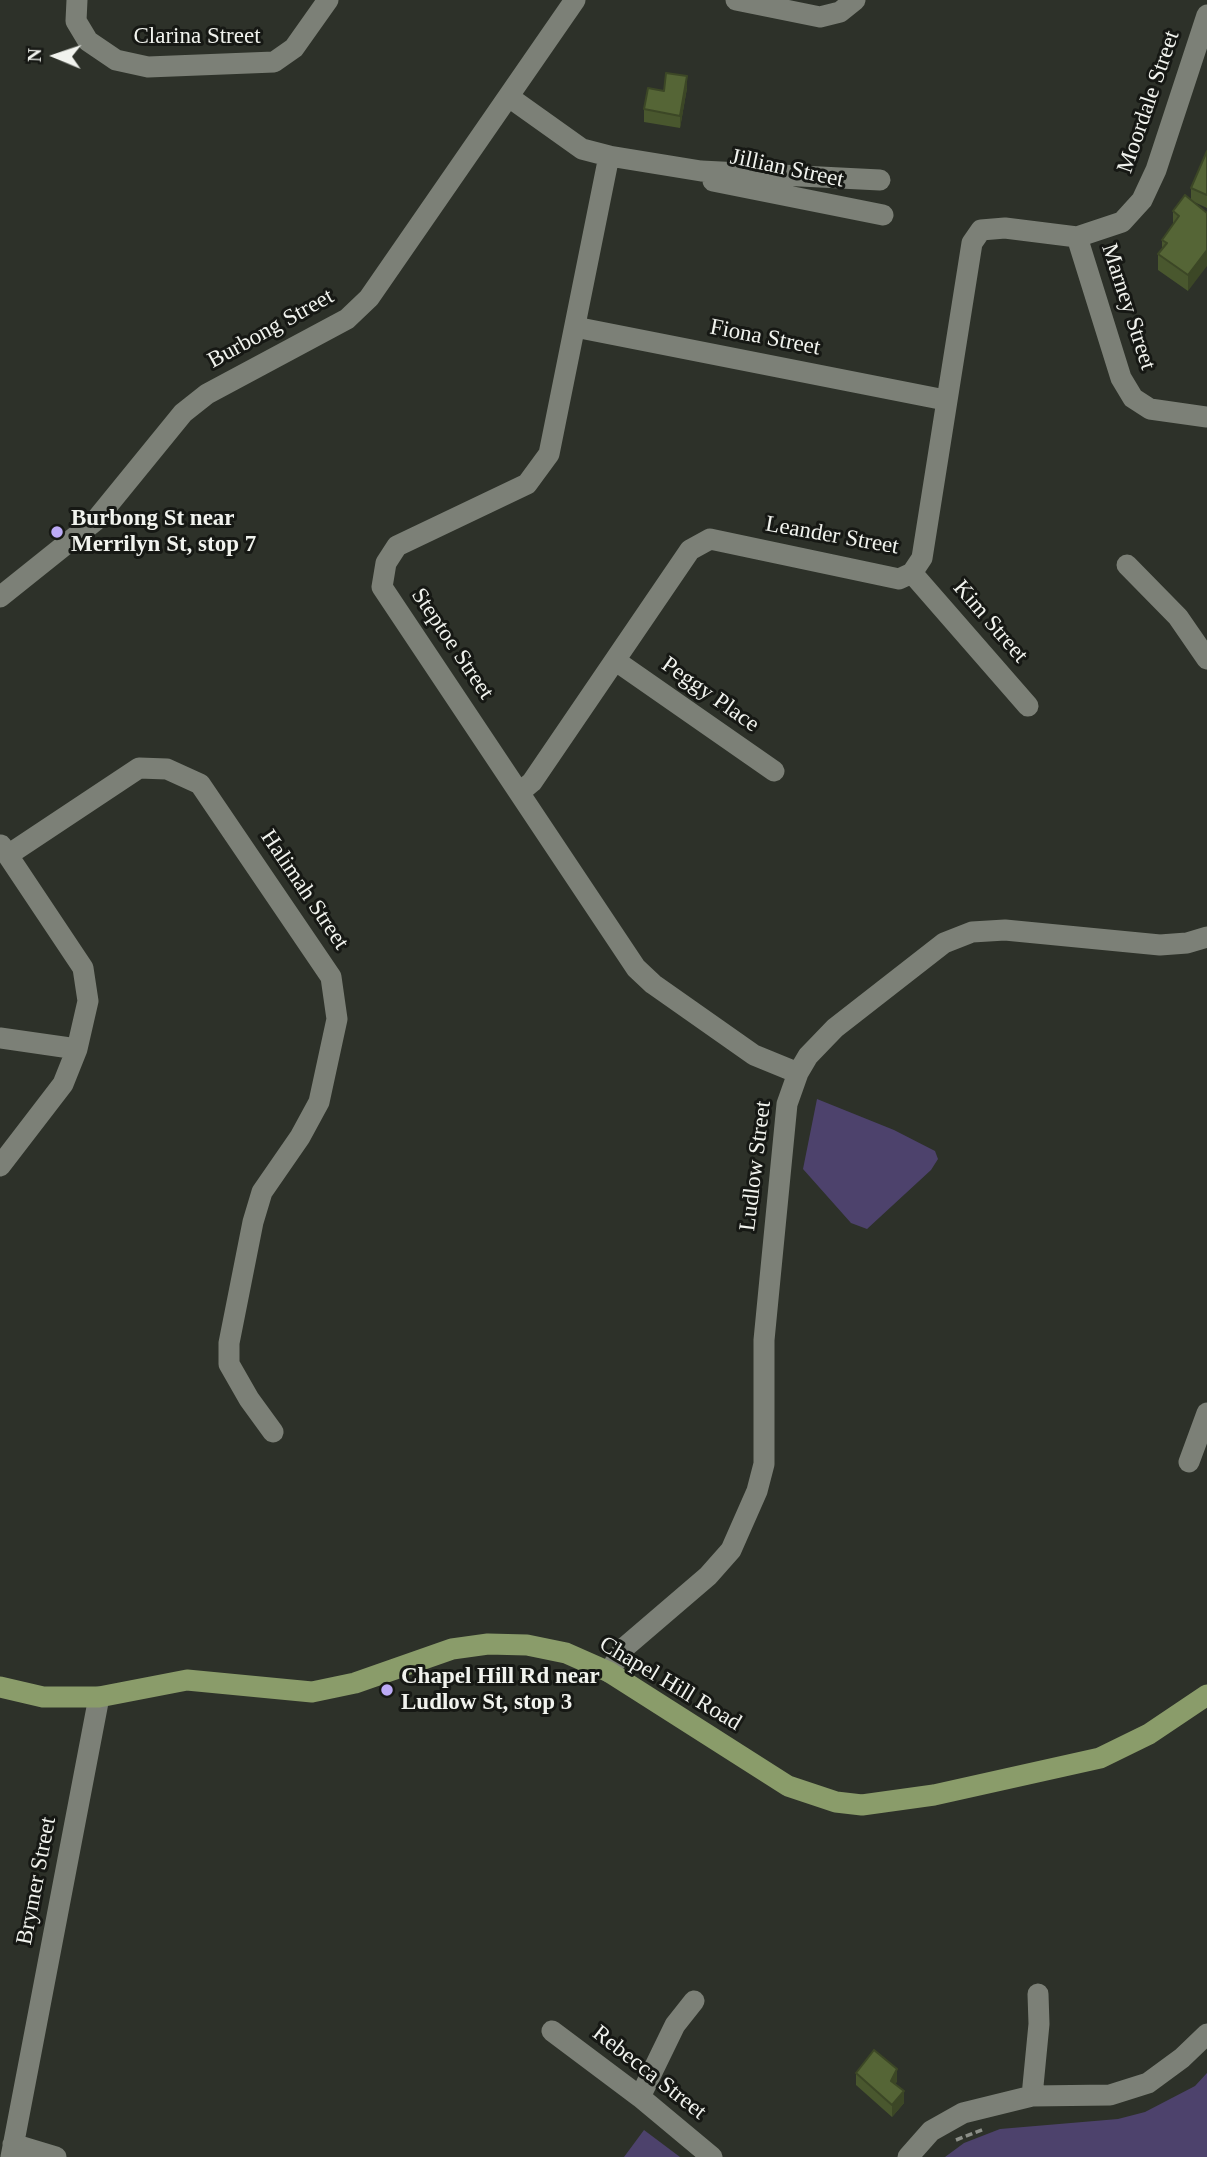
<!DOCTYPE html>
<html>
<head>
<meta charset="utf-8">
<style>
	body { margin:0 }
	#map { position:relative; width:1207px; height:2157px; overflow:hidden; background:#2d3129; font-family:Georgia,serif }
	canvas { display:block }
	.north { position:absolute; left:21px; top:21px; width:70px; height:70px; -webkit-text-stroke:5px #161814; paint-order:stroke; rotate:272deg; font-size:19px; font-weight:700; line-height:28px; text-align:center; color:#f1f3ee }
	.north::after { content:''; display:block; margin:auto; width:24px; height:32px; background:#f1f3ee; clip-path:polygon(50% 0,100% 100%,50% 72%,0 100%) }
</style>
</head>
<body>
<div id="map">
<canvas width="1207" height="2157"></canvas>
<div class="north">N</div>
</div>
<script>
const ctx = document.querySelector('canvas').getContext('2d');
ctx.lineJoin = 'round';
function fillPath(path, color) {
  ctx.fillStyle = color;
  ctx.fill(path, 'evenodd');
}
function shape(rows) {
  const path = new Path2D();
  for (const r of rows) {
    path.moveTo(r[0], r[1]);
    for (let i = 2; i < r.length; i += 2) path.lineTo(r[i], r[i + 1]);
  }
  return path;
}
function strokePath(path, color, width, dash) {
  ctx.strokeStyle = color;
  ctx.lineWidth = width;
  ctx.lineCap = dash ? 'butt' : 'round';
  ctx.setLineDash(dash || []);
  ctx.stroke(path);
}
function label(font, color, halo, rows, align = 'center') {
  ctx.font = font + ' Georgia,serif';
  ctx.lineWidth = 6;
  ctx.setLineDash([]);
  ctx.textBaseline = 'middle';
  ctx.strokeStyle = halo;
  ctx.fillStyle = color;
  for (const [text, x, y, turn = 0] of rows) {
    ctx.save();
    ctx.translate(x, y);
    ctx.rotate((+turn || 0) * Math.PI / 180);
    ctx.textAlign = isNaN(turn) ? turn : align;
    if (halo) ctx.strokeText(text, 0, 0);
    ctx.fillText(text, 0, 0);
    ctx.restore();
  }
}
const green = shape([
	[817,1099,894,1130,935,1151,938,1159,931,1170,867,1229,851,1223,803,1169],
	[1207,2073,1207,2157,945,2157,964,2143,1000,2129,1118,2119,1145,2112,1195,2086],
	[644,2130,680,2157,624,2157]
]);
const path = shape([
	[956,2140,984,2129]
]);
const minor = shape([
	[77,0,76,21,88,41,116,60,148,67,274,62,294,48,328,0],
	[736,0,820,17,840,12,855,0],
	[509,97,582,149,609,156,549,454,527,484,397,546,386,563,382,587,636,968,653,984,754,1055,798,1073],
	[609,156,701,171,880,180],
	[713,181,883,215],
	[1077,237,1121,378,1133,398,1150,409,1207,417],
	[575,327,945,400],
	[1127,565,1178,617,1207,659],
	[912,573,1028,706],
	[0,597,95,521,183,413,207,394,347,319,369,298,575,0],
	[616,661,774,771],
	[520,792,532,782,690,550,710,539,899,579,912,573,922,558,972,243,981,230,1005,228,1077,237,1122,222,1142,200,1156,170,1207,15],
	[8,855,139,768,167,769,200,784,331,977,337,1019,319,1102,300,1137,262,1192,253,1222,229,1343,229,1364,249,1399,273,1432],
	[0,1038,77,1049],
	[0,1166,63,1084,77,1049,88,1001,83,968,1,845],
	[1189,1462,1207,1413],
	[609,1672,624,1648,708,1576,731,1550,757,1491,764,1464,764,1340,787,1104,798,1073,808,1056,835,1028,944,943,972,932,1005,930,1160,945,1187,943,1207,937],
	[552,2031,640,2097,712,2157],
	[1032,2096,1039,2024,1038,1994],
	[640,2097,675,2025,694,2001],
	[13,2144,56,2157],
	[11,2157,99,1697],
	[908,2157,931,2131,963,2113,1032,2096,1110,2095,1148,2083,1182,2058,1207,2034]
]);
const major = shape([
	[0,1687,43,1697,99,1697,187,1680,312,1692,355,1683,452,1649,488,1644,527,1645,566,1653,609,1672,788,1786,836,1802,862,1805,934,1795,1100,1758,1149,1734,1207,1695]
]);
const wall = shape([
	[687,88,680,128,644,122,644,109,664,91],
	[1207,151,1207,208,1192,201,1188,291,1158,270,1158,254,1162,249,1162,240,1173,224,1173,211,1191,200,1191,188],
	[856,2073,897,2081,895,2085,904,2103,892,2117,856,2085]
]);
const shadedWall = shape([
	[687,76,687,88,680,128,680,116],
	[1207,250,1207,266,1188,291,1188,275],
	[897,2069,897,2081,891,2093,891,2081],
	[904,2091,904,2103,892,2117,892,2105]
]);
const building = shape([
	[666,73,687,76,680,116,644,109,648,88,664,91,666,73],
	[1207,151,1207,195,1191,188,1207,151],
	[1185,195,1207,213,1207,250,1188,275,1158,254,1167,243,1162,240,1179,216,1173,211,1185,195],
	[874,2050,897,2069,891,2081,904,2091,892,2105,856,2073,874,2050]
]);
const markers = [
	[57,532,7,"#bcaaf6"],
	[387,1690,7,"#bcaaf6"]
];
const streetNames = [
	["Clarina Street",197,37],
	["Moordale Street",1149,102,-71],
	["Jillian Street",787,169,12],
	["Marney Street",1128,307,72],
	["Burbong Street",271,329,-29],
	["Fiona Street",765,338,11],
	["Leander Street",832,536,10],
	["Kim Street",990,622,49],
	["Steptoe Street",452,644,56],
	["Peggy Place",710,695,35],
	["Halimah Street",304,890,56],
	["Ludlow Street",756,1166,-83],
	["Chapel Hill Road",670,1684,31],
	["Brymer Street",37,1881,-79],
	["Rebecca Street",649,2073,38]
];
const poiNames = [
	["Burbong St near",71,519],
	["Merrilyn St, stop 7",71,545],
	["Chapel Hill Rd near",401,1677],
	["Ludlow St, stop 3",401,1703]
];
fillPath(green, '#4d426c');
strokePath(path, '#8c8f88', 3.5, [7, 3.5]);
strokePath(minor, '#7c8077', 21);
strokePath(major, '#8a9c6a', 21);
fillPath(wall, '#49572e');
fillPath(shadedWall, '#3c4726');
fillPath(building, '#556536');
strokePath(building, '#3c4726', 2);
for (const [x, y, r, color] of markers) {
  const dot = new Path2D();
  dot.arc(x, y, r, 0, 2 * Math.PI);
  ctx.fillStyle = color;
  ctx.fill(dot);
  strokePath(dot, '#161814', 2.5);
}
label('23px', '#f1f3ee', '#161814', streetNames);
label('bold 23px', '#f1f3ee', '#161814', poiNames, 'left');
</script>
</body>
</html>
